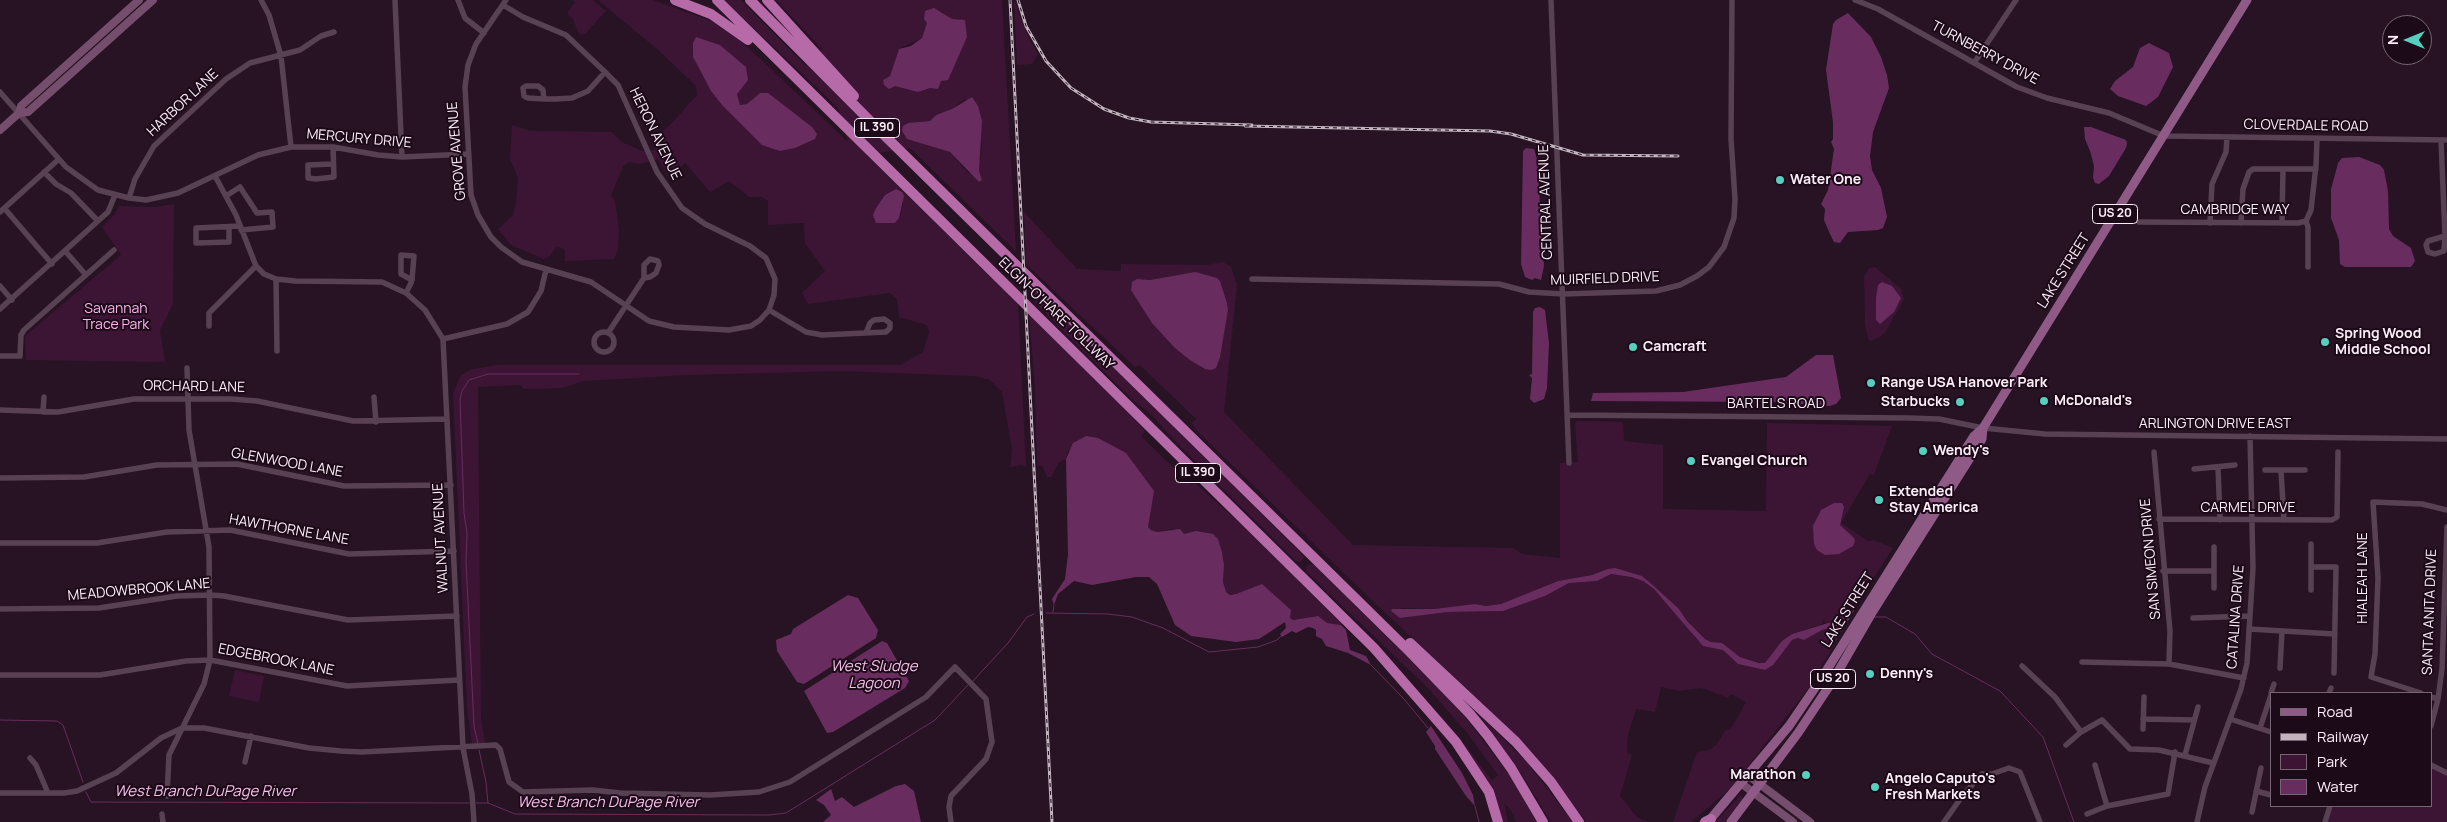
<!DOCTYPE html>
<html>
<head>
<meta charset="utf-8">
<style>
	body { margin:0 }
	#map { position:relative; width:2447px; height:822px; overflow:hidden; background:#271323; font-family:Manrope,sans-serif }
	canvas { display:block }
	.legend { position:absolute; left:2270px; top:692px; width:162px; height:115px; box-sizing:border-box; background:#1d0a19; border:1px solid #766573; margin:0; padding:6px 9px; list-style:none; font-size:15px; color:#fceef9 }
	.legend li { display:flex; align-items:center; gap:10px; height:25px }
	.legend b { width:25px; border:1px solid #766573 }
	.north { position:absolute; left:2382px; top:15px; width:50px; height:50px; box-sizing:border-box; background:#1d0a19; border:1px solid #766573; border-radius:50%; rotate:270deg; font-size:14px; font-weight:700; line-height:20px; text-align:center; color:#fceef9 }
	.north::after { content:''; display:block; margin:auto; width:18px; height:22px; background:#58cebf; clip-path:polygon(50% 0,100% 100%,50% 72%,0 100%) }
</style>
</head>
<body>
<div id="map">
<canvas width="2447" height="822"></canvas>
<ul class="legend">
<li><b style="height:6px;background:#905a86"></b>Road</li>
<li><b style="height:6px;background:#c2b3bf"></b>Railway</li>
<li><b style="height:14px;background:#3c1535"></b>Park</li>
<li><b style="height:14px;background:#682d5e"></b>Water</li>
</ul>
<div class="north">N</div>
</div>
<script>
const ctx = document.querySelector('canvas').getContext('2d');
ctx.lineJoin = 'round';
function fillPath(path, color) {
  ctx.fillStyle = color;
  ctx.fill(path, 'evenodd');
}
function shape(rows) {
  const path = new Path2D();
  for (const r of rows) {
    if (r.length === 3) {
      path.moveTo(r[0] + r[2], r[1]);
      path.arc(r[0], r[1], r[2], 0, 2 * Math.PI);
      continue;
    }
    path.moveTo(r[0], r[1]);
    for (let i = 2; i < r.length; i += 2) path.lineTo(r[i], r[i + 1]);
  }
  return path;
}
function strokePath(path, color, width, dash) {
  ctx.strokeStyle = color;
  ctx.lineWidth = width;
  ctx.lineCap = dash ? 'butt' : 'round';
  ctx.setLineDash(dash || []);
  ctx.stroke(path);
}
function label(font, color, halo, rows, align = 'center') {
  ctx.font = font + ' Manrope,sans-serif';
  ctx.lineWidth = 4;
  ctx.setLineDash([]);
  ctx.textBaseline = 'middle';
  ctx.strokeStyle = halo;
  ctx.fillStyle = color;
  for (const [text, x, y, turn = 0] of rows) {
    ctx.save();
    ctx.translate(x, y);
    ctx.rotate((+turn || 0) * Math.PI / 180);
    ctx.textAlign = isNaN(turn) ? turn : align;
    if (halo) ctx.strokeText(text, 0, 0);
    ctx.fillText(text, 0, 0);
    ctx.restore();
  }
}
const green = shape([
	[572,0,593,0,606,11,585,34,581,35,578,32,573,19,567,13,575,2],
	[598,0,653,0,714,22,736,37,768,66,848,142,838,108,724,0,741,0,806,66,822,49,776,0,1002,0,1016,251,910,148,866,155,1018,304,1026,467,1022,465,1010,467,1012,450,1002,392,990,380,974,376,841,371,686,375,584,381,561,388,524,389,520,385,478,387,481,718,485,743,472,744,467,707,453,393,461,375,472,369,498,365,901,365,923,352,929,332,927,325,899,317,897,299,890,293,808,304,802,293,825,271,805,243,804,223,768,225,768,201,762,197,749,197,729,181,710,192,685,163,669,178,658,159,640,164,629,162,624,165,611,195,615,201,619,230,618,249,614,259,565,261,565,249,556,247,550,256,544,259,511,245,498,229,513,215,516,202,518,178,510,159,512,125,530,131,611,132,622,142,642,151,656,150,652,139,670,125,697,95,696,86,657,49],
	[941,11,945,16,952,19,960,19,967,37,941,81,918,92,883,80,890,76,899,49,922,38,927,23],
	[696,37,720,45,746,67,737,94,740,105,747,104,760,93,812,127,815,139,795,148,780,151,722,105,711,91,693,57],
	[965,99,982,145,979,171,968,173,950,152,927,144,908,123,930,121,936,115,952,109],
	[896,189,903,201,901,215,895,223,879,223,876,208,885,195],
	[1014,0,1029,39,1038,54,1032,64,1017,65],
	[174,204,173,304,160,330,165,362,26,360,25,336,121,255,102,227,115,214,119,206,154,207],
	[1024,212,1077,269,1121,271,1121,264,1206,265,1223,262,1231,267,1237,285,1224,412,1353,545,1513,548,1522,554,1560,558,1560,463,1578,462,1575,425,1577,421,1623,422,1624,441,1663,445,1663,509,1766,511,1767,423,1892,426,1874,475,1870,474,1841,523,1868,541,1873,540,1893,548,1851,613,1838,620,1825,623,1824,618,1822,624,1792,634,1782,641,1765,664,1740,657,1722,643,1711,642,1705,639,1687,621,1679,609,1655,587,1642,576,1618,570,1558,581,1501,604,1486,606,1475,604,1434,609,1401,608,1400,618,1448,612,1503,611,1545,596,1569,583,1597,581,1611,574,1631,577,1643,581,1654,589,1677,614,1698,641,1723,650,1738,664,1765,670,1792,640,1798,638,1804,640,1822,630,1847,623,1808,689,1731,788,1691,822,1673,822,1697,752,1710,750,1716,745,1725,731,1732,727,1746,702,1731,694,1728,698,1702,688,1679,691,1661,687,1655,712,1636,709,1627,739,1627,753,1632,755,1620,796,1637,817,1648,822,1586,822,1537,758,1509,728,1377,605,1196,430,1192,423,1196,419,1140,365,1135,367,1026,264],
	[1184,274,1220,281,1227,303,1228,310,1225,323,1205,369,1175,348,1131,290,1131,285,1137,279,1150,280],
	[1834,503,1842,503,1842,505,1839,525,1848,535,1850,548,1846,550,1818,514],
	[1875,267,1901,289,1904,299,1886,331,1880,337,1871,341,1868,339,1865,324,1864,277,1869,268],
	[1878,285,1890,315,1885,318,1876,312],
	[1029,284,1302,554,1304,558,1300,562,1296,561,1174,440,1149,412,1135,402,1066,334,1029,296],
	[1029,314,1124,408,1145,431,1141,436,1154,449,1191,484,1195,483,1241,524,1341,622,1341,625,1327,623,1318,616,1293,620,1252,587,1244,592,1230,595,1226,592,1223,582,1224,565,1222,552,1218,539,1213,534,1184,534,1172,529,1157,532,1151,530,1148,527,1149,522,1068,451,1066,459,1058,463,1051,477,1047,477,1042,466,1037,466,1035,388],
	[1310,564,1314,565,1437,686,1466,718,1510,776,1537,822,1516,822,1510,809,1504,803,1508,822,1503,822,1491,786,1461,740,1492,780,1498,775,1468,734,1427,687,1307,572,1306,567],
	[235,670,264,676,259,702,229,696],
	[1480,716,1527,762,1573,822,1551,822,1524,778],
	[2431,768,2447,776,2447,822,2327,822,2333,806,2431,806],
	[1741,795,1743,799,1725,822,1715,822]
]);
const water = shape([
	[934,8,952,19,965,20,967,37,948,80,941,81,938,89,930,88,918,92,895,86,889,89,884,85,883,80,890,76,899,49,911,46,922,38,927,23,924,19,925,11],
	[1848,13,1871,37,1881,57,1887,75,1889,88,1873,132,1870,156,1872,170,1881,188,1887,217,1883,228,1878,230,1848,232,1840,243,1834,242,1830,234,1824,220,1825,209,1821,204,1828,190,1834,149,1831,142,1833,139,1833,122,1826,70,1833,24,1836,20],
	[696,37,720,45,746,67,748,80,737,94,740,105,747,104,760,93,768,93,812,127,817,134,815,139,795,148,780,151,762,145,722,105,711,91,693,57,693,43],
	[2149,43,2169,53,2173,67,2158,97,2146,106,2118,96,2110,89,2115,81,2133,67,2140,48],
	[972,97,978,106,982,121,979,171,982,180,979,182,950,152,907,139,902,131,903,126,908,123,930,121,936,115,952,109],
	[2084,127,2091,127,2126,140,2127,143,2126,148,2109,176,2099,184,2095,183,2093,178,2094,166,2090,151,2085,139],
	[1526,148,1534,149,1537,159,1544,266,1541,280,1535,278,1532,280,1525,277,1521,264,1523,151],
	[2359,157,2380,165,2384,170,2388,191,2389,229,2393,236,2411,248,2415,261,2411,267,2345,267,2340,264,2339,240,2331,218,2331,189,2338,163,2342,158],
	[896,189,902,192,904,196,899,218,895,223,876,223,873,215,876,208,885,195],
	[1195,272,1217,278,1220,281,1227,303,1228,310,1220,357,1216,368,1211,370,1205,369,1190,360,1175,348,1152,323,1131,290,1132,282,1137,279,1150,280],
	[1882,282,1892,286,1901,298,1894,312,1880,324,1876,320,1876,298,1878,285],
	[1540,307,1545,310,1549,343,1547,388,1544,399,1534,403,1530,399,1532,378,1529,375,1532,374,1533,312,1535,308],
	[1816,355,1833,355,1841,398,1836,404,1830,406,1775,402,1591,401,1593,393,1683,392,1786,377],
	[1086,436,1098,438,1126,453,1154,491,1148,527,1151,530,1157,532,1180,529,1184,534,1196,531,1213,534,1218,539,1222,552,1224,565,1223,582,1226,592,1230,595,1236,594,1262,584,1291,610,1290,618,1293,620,1318,616,1327,623,1341,625,1346,630,1350,650,1366,656,1371,665,1348,653,1326,646,1322,639,1316,636,1316,630,1313,628,1308,627,1296,633,1292,631,1282,637,1280,634,1286,628,1285,622,1259,639,1236,642,1191,636,1175,625,1157,584,1149,577,1136,577,1092,585,1074,581,1058,594,1054,605,1052,599,1065,579,1068,555,1066,459,1073,443],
	[1834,503,1842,503,1844,507,1840,525,1854,538,1855,541,1853,546,1839,554,1825,555,1817,550,1814,544,1813,526,1821,510],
	[1615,568,1642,576,1655,587,1679,609,1687,621,1705,639,1711,642,1722,643,1740,657,1759,663,1765,663,1782,641,1792,634,1838,620,1855,609,1847,623,1822,630,1804,640,1798,638,1792,640,1773,665,1765,670,1738,664,1723,650,1703,646,1654,589,1643,581,1631,577,1611,574,1597,581,1569,583,1545,596,1503,611,1448,612,1400,618,1391,611,1392,609,1434,609,1475,604,1486,606,1501,604,1558,581,1592,575,1608,569],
	[848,595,858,598,878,630,876,638,804,684,797,682,777,651,776,640,791,634,793,629],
	[882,641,887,643,906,676,909,681,905,688,833,732,827,733,804,691],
	[1431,726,1462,773,1473,795,1475,806,1466,796,1435,749,1435,746,1426,732],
	[905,784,914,791,921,822,823,822,831,815,824,805,816,800,831,789,835,801,842,797,854,807,896,786]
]);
const stream = shape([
	[1053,612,1054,605],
	[1046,613,1108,614,1132,617,1163,628,1209,652,1258,647,1277,640,1282,635],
	[1875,617,1886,617,1915,634,1932,654,2000,691,2043,737,2074,822],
	[1371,665,1404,699,1428,728],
	[973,681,1008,643,1027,617,1034,614],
	[0,720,57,721,63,725,83,782],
	[478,744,474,726,466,561,467,533,464,513,460,400,462,391,469,380,488,374,579,374],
	[479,750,486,782,488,803],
	[86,792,91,802,469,803],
	[476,803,488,803,515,814,769,815,786,813,935,720,968,685],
	[1475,806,1479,822]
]);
const street = shape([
	[261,0,269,15,281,56,291,147],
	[395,0,402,157],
	[458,0,465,18,484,33],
	[1551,0,1569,463],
	[1855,0,1878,9,2017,87,2047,98,2109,113,2164,136,2447,140],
	[503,5,523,17,566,35,605,72,618,85,657,172,682,208,705,224,750,246,766,258,775,279,774,295,769,310,760,320,751,326,729,330,674,327,649,321,591,282,522,262,501,247,491,237,478,215,471,195,465,87,468,65,476,44,506,0],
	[1974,63,2016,0],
	[0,92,66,167,98,190,129,198,146,200,178,193,258,155,291,147,333,147,378,155,402,157,468,154],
	[544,99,543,90,538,86,526,86,523,88,524,96,528,98,544,99,555,99,572,98,588,91,605,72],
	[2441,140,2445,236,2428,241,2426,245,2428,252,2435,254,2444,251,2445,236],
	[333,147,334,177,316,179,308,178,308,165,333,164],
	[44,172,56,184,71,193,98,221],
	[215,176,236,215,256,266,264,274,276,279,295,281,382,282,406,293,425,310,443,339,463,748,472,794,474,822],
	[226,196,240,187,257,213,272,212,273,227,241,230],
	[129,198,135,179,154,146,226,79,250,63,300,50,321,36,334,32],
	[5,209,52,264],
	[0,212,59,159],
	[2306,221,2308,227,2308,267],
	[2139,222,2298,223,2306,221,2311,210,2316,165,2317,139],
	[2210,223,2212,184,2226,152,2227,137],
	[2241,223,2243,189,2249,172,2253,169,2316,169],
	[2282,223,2283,169],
	[229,227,229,242,196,243,196,228,240,226],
	[66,252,86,275],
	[276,279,277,351],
	[1252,279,1499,284,1529,292,1563,294,1656,291,1680,285,1697,276,1709,267,1724,247,1734,218,1735,199,1731,139,1732,0],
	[0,286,12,300],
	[406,293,411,283,412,280,414,256,401,255,401,274,412,280],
	[0,309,108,212,115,195],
	[769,310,806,332,822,335,886,332,890,328,890,323,884,319,874,320,870,323,866,333],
	[209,326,209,313,256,266],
	[604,342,10],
	[608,333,644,278,644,265,650,259,658,261,659,265,656,273,650,277,644,278],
	[443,339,507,324,528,312,541,291,546,270],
	[0,356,20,356,21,335,24,330,114,250],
	[374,397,376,422],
	[0,410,58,412,134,399,231,399,257,401,353,421,447,419],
	[43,412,44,397],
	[1568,415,1909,418,1939,419,1983,428,2045,434,2447,439],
	[2154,452,2170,631,2169,664],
	[2218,467,2220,520],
	[2194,469,2235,465],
	[2265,470,2305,470],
	[2281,471,2284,520],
	[0,478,84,477,157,465,237,464,344,486,451,485],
	[2159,519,2332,520,2337,517,2338,452],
	[0,543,97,543,167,532,230,530,349,554,454,551],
	[2311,544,2311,590],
	[2313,567,2336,567,2334,673],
	[2163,571,2214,571],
	[2214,588,2214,547],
	[0,609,99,608,177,596,211,595,224,596,348,620,457,616],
	[2193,618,2250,616],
	[2249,629,2334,634],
	[2082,662,2169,664,2244,678],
	[2022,666,2055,697,2081,732],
	[2280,668,2282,631],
	[0,675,100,675,186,661,210,660,347,686,459,680],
	[2271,693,2274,684],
	[2329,693,2331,688],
	[2421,693,2371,677,2375,654,2378,578,2373,502,2422,504,2447,510],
	[2431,697,2438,699],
	[2143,719,2194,720],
	[2230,719,2271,732],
	[2431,726,2438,699,2442,669,2447,527],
	[2260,728,2271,695],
	[2143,729,2144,697],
	[2066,745,2081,732,2102,720,2130,749,2159,750,2213,763],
	[2185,755,2198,707],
	[30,758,36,765,48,793],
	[245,762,251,736],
	[2095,765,2107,806],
	[2431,765,2447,773],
	[2256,791,2271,795],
	[0,793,64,793,77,791,116,773,161,738,182,728,204,728,309,748,341,751,362,752,496,745,500,749,509,782,523,792,593,790,620,793,710,795,759,792,790,782,926,697,955,667,986,699,992,742,986,759,951,796,949,807,951,822],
	[167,796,169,755,204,684,210,660,209,547,189,430,187,368],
	[2252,812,2261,768],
	[162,814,163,822],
	[2087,814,2107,806,2168,794,2175,752],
	[1944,822,1963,795,1982,774,1992,774,2009,768,2020,772,2040,822],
	[2197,822,2205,787,2241,689,2247,663,2253,568,2250,436],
	[2325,822,2330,806]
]);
const secondary = shape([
	[19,113,21,106,139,0],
	[0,130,19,113,28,112,153,0],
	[1749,776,1810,822],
	[1742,784,1793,822]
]);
const primary = shape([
	[1708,822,1789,726,1823,676,1974,436,1983,428,2247,0],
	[1731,822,1798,733,1832,682,1873,611,1982,439,1983,428]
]);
const highway = shape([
	[675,0,711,14,748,40],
	[717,0,1374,648,1456,742,1489,792,1498,822],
	[750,0,884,135,1410,652,1470,714,1488,736,1511,768,1543,822],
	[767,0,854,96],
	[1410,643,1516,742,1551,782,1579,822],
	[1705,822,1711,819]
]);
const rail = shape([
	[1010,0,1052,822],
	[1018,0,1026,26,1046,61,1071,88,1104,109,1129,118,1151,122,1252,125],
	[1245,126,1490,131,1511,134,1583,155,1678,156]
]);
const markers = [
	[1780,180,5,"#58cebf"],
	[2325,342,5,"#58cebf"],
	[1633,347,5,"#58cebf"],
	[1871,383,5,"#58cebf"],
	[2044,401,5,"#58cebf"],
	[1960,402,5,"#58cebf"],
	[1923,451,5,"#58cebf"],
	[1691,461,5,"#58cebf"],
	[1879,500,5,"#58cebf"],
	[1870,674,5,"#58cebf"],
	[1806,775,5,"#58cebf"],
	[1875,787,5,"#58cebf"]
];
const shields = [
	[877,128,45],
	[2115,214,45],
	[1198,473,45],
	[1833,679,45]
];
const shieldNames = [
	["IL 390",877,128],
	["US 20",2115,214],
	["IL 390",1198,473],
	["US 20",1833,679]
];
const streetNames = [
	["TURNBERRY DRIVE",1985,53,28],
	["HARBOR LANE",183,103,-43],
	["CLOVERDALE ROAD",2306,126,1],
	["HERON AVENUE",655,134,64],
	["MERCURY DRIVE",359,139,5],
	["GROVE AVENUE",457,151,-95],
	["CENTRAL AVENUE",1546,202,-92],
	["CAMBRIDGE WAY",2235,210],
	["LAKE STREET",2064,271,-58],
	["MUIRFIELD DRIVE",1605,279,-2],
	["ELGIN-O'HARE TOLLWAY",1056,314,44],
	["ORCHARD LANE",194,387,1],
	["BARTELS ROAD",1776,404],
	["ARLINGTON DRIVE EAST",2215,424],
	["GLENWOOD LANE",287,463,10],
	["CARMEL DRIVE",2248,508],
	["HAWTHORNE LANE",289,530,10],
	["WALNUT AVENUE",441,538,-93],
	["SAN SIMEON DRIVE",2151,559,-95],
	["HIALEAH LANE",2363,578,-90],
	["MEADOWBROOK LANE",139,590,-5],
	["LAKE STREET",1848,610,-58],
	["SANTA ANITA DRIVE",2430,612,-88],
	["CATALINA DRIVE",2236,617,-86],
	["EDGEBROOK LANE",276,660,11]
];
const poiNames = [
	["Water One",1790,180],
	["Spring Wood",2335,334],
	["Middle School",2335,350],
	["Camcraft",1643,347],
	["Range USA Hanover Park",1881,383],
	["McDonald's",2054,401],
	["Starbucks",1950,402,"right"],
	["Wendy's",1933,451],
	["Evangel Church",1701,461],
	["Extended",1889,492],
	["Stay America",1889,508],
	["Denny's",1880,674],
	["Marathon",1796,775,"right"],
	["Angelo Caputo's",1885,779],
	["Fresh Markets",1885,795]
];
const parkNames = [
	["Savannah",116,309],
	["Trace Park",116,325]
];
const waterNames = [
	["West Sludge",874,667],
	["Lagoon",874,684],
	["West Branch DuPage River",205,792],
	["West Branch DuPage River",608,803]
];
fillPath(green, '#3c1535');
fillPath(water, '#682d5e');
strokePath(stream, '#682d5e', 1);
strokePath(street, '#584153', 5.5);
strokePath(secondary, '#744e6c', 8);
strokePath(primary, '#905a86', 9);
strokePath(highway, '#b66ba8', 10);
strokePath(rail, '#c2b3bf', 3);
strokePath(rail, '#1d0a19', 1, [4]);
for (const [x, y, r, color] of markers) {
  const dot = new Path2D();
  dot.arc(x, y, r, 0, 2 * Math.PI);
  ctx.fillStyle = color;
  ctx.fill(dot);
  strokePath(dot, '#1d0a19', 2);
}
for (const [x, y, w] of shields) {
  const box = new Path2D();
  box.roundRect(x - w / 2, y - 9.5, w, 19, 4);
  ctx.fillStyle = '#1d0a19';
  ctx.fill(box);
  strokePath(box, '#fceef9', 1);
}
label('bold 12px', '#fceef9', null, shieldNames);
label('14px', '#fceef9', '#1d0a19', streetNames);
label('bold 14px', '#fceef9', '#1d0a19', poiNames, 'left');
label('14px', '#fcb4ed', '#1d0a19', parkNames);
label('italic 15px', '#f5bfe9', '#1d0a19', waterNames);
</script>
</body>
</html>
